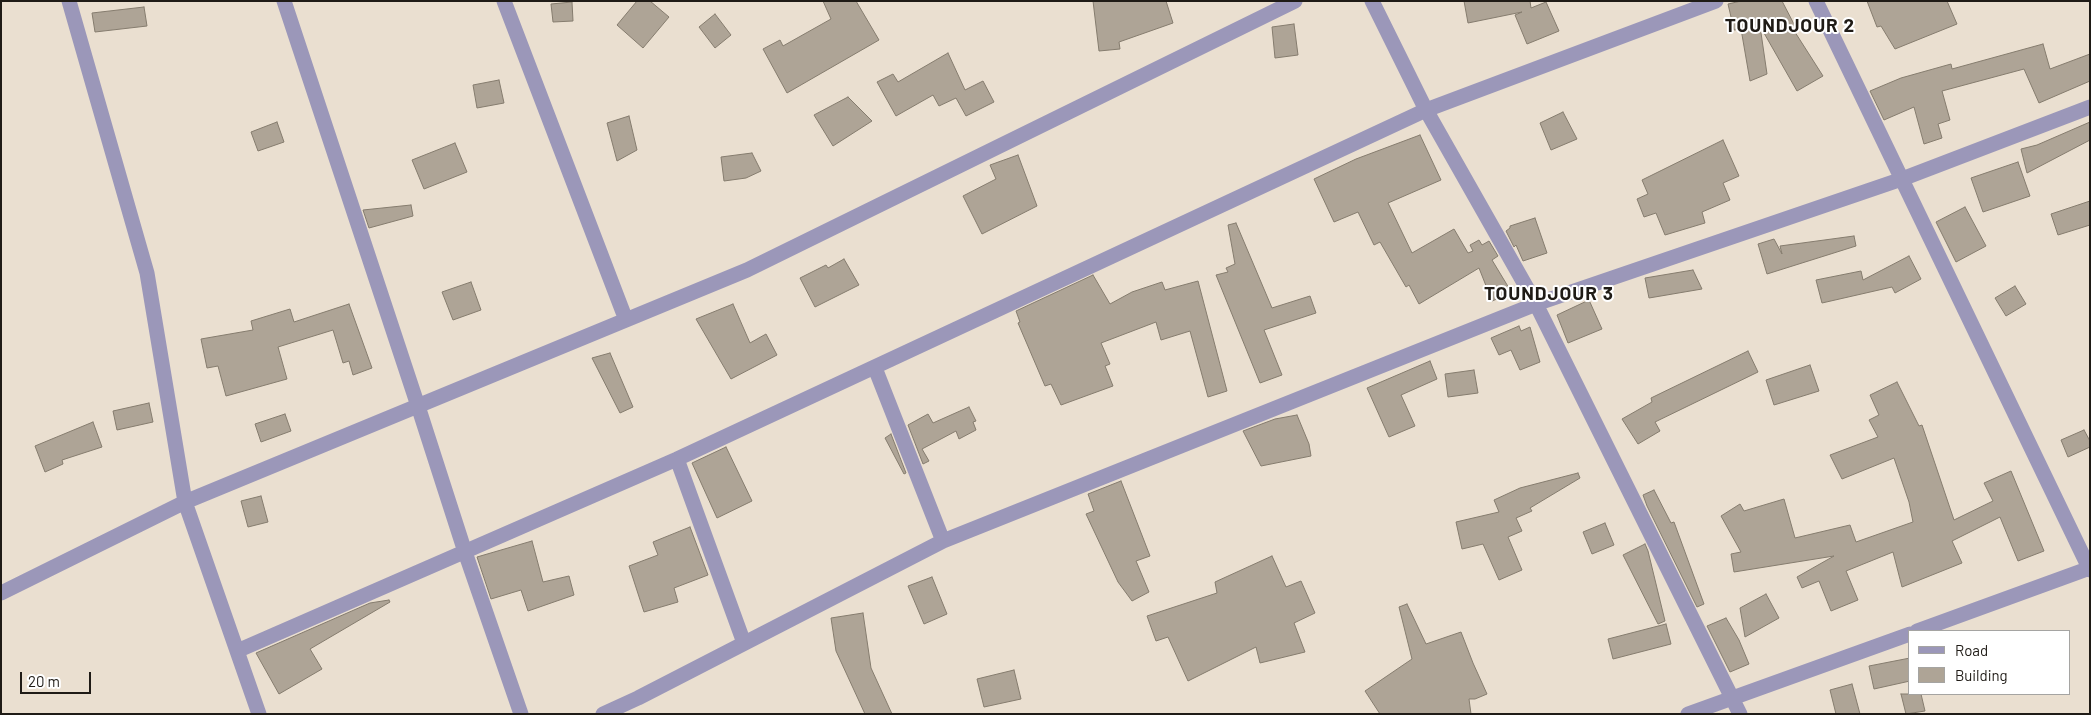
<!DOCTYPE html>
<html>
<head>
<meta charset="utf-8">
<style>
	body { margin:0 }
	#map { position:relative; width:2091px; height:715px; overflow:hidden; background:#eadfd0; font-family:Barlow,sans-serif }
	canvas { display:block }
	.frame { position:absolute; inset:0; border:2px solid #1f1b16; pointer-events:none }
	.legend { position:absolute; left:1908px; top:630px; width:162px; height:65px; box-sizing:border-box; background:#fff; border:1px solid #a5a4a2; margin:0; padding:6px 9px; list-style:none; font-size:15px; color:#1f1b16 }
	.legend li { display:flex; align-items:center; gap:10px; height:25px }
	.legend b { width:25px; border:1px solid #a5a4a2 }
	.scale { position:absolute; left:20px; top:672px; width:71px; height:22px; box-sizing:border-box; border:2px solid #1f1b16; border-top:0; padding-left:6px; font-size:15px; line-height:18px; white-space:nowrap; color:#1f1b16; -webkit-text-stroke:4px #fff; paint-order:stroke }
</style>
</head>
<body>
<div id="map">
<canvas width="2091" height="715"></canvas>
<div class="frame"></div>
<ul class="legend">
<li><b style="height:6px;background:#9b97b9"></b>Road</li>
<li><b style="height:14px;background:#aea496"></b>Building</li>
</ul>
<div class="scale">20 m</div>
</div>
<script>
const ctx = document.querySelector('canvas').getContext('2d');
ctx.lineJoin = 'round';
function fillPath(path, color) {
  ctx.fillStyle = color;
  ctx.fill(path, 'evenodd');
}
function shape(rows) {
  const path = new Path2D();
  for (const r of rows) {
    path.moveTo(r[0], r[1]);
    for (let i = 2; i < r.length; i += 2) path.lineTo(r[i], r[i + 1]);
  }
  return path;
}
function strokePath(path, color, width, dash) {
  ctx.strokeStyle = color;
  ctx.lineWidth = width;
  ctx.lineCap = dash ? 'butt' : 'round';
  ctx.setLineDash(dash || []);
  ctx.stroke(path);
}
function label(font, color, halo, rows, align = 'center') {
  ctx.font = font + ' Barlow,sans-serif';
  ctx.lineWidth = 4;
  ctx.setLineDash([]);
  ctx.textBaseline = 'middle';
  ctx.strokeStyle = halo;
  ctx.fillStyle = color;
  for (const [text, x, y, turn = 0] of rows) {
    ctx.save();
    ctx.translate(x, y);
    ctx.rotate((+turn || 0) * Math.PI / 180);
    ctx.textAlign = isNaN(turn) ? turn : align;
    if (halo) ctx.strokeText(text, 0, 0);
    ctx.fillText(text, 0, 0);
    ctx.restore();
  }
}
const building = shape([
	[637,1,650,1,669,17,643,48,617,25,637,1],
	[823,1,856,1,879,40,787,93,763,49,780,40,783,46,831,19,823,1],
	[1093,1,1166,1,1173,23,1119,42,1120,49,1099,51,1093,1],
	[1464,1,1530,1,1531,8,1546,2,1559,31,1527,44,1515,15,1522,12,1468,23,1464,1],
	[1741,1,1782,1,1796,28,1793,29,1823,76,1797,91,1760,26,1767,74,1750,81,1741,29,1734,30,1728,4,1741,1],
	[1867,1,1947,1,1957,24,1895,49,1881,26,1877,27,1867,1],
	[572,2,573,21,553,22,551,4,572,2],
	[144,7,147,26,95,32,92,13,144,7],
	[715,14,731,35,715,48,699,27,715,14],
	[1294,24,1298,55,1275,58,1272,27,1294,24],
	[2043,44,2050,69,2090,54,2090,81,2039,103,2024,69,1942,91,1950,120,1938,124,1942,138,1924,144,1914,107,1884,120,1870,91,1901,78,1951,64,1952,69,2043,44],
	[948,53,965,90,983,81,994,102,966,116,956,98,939,106,933,95,896,116,877,82,893,74,898,82,948,53],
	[499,80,504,103,477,108,473,85,499,80],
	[848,97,872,121,833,146,814,115,848,97],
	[1563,112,1577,139,1551,150,1540,123,1563,112],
	[629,116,637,150,617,161,607,123,629,116],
	[277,122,284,142,258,151,251,132,277,122],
	[2090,122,2090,140,2027,173,2021,149,2037,145,2090,122],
	[1420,135,1441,180,1388,203,1412,253,1454,229,1468,253,1473,251,1470,245,1479,240,1482,245,1489,241,1498,256,1492,260,1512,293,1492,301,1479,268,1419,304,1409,285,1406,287,1380,242,1374,245,1358,212,1334,222,1314,179,1356,159,1420,135],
	[1723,140,1739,176,1723,183,1730,200,1702,212,1705,223,1665,235,1656,213,1644,217,1637,199,1648,194,1642,180,1723,140],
	[455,143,467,172,424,189,412,160,455,143],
	[752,153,761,171,746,178,724,181,721,157,752,153],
	[1018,155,1037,206,982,234,963,196,996,179,990,165,1018,155],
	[2018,162,2030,196,1983,212,1971,178,2018,162],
	[2090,201,2090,225,2058,235,2051,214,2090,201],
	[411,205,413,216,369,228,363,210,411,205],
	[1965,207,1986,246,1956,262,1936,222,1965,207],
	[1535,218,1547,253,1523,261,1516,245,1514,247,1506,231,1510,228,1510,226,1535,218],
	[1236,223,1272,308,1310,296,1316,313,1264,330,1282,375,1260,383,1216,275,1228,272,1226,268,1235,264,1228,225,1236,223],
	[1854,236,1856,246,1767,274,1758,244,1774,239,1782,254,1780,246,1854,236],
	[1909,256,1921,279,1895,293,1892,287,1822,303,1816,280,1861,271,1863,280,1909,256],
	[844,259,859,285,815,307,800,278,826,265,828,268,844,259],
	[1693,270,1702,289,1649,298,1645,278,1693,270],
	[1093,275,1110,304,1132,292,1162,282,1165,290,1198,281,1227,391,1208,397,1190,331,1161,340,1156,322,1101,343,1110,364,1105,366,1113,386,1061,405,1051,384,1045,386,1018,323,1020,322,1016,311,1093,275],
	[471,282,481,310,453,320,442,292,471,282],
	[2015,286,2026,304,2006,316,1995,298,2015,286],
	[1589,300,1602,329,1568,343,1557,315,1589,300],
	[349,304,372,368,353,375,349,361,343,363,333,330,278,347,287,379,226,396,218,366,207,368,201,339,253,330,251,321,290,309,294,322,349,304],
	[733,304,750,343,766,334,777,355,731,379,696,319,733,304],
	[1519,326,1521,331,1530,327,1540,362,1520,370,1511,350,1499,355,1491,338,1519,326],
	[1748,351,1758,372,1655,422,1660,431,1638,444,1622,419,1652,402,1651,398,1748,351],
	[610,353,633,407,620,413,592,358,610,353],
	[1430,361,1437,379,1401,395,1415,426,1389,437,1367,388,1430,361],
	[1810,365,1819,391,1774,405,1766,380,1810,365],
	[1474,370,1478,393,1448,397,1445,374,1474,370],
	[1897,382,1919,426,1922,425,1954,520,1993,501,1984,483,2011,471,2044,551,2018,561,2000,517,1952,541,1962,563,1902,587,1893,552,1846,571,1858,600,1831,611,1819,581,1802,588,1797,577,1834,556,1734,572,1731,554,1741,552,1721,516,1740,504,1744,511,1784,499,1795,538,1850,525,1856,542,1913,522,1909,502,1894,458,1842,479,1830,455,1878,437,1869,420,1879,415,1870,395,1897,382],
	[149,403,153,422,117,430,113,411,149,403],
	[969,407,976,421,973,422,976,430,959,439,956,431,922,449,929,461,923,464,908,425,928,414,933,423,969,407],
	[285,414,291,431,261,442,255,424,285,414],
	[1297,415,1309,444,1311,456,1261,466,1243,431,1275,419,1297,415],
	[93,422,102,447,62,460,63,464,45,472,35,446,93,422],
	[2084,430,2090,441,2090,447,2068,457,2061,440,2084,430],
	[891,434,906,473,904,474,885,438,891,434],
	[726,447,752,501,717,518,692,463,726,447],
	[1578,473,1580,478,1530,508,1532,511,1516,518,1522,531,1508,537,1522,570,1499,580,1483,544,1462,549,1456,522,1499,512,1494,500,1520,488,1578,473],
	[1121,481,1150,556,1136,561,1149,592,1132,601,1118,582,1086,514,1094,511,1088,494,1121,481],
	[1654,490,1671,523,1674,522,1704,604,1697,607,1647,506,1643,495,1654,490],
	[261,496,268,522,248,527,241,501,261,496],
	[1605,523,1614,545,1592,554,1583,532,1605,523],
	[690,527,708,575,674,588,678,602,644,612,629,566,658,555,653,542,690,527],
	[532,541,543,582,569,576,574,595,528,611,521,590,491,599,477,557,532,541],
	[1645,544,1648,551,1665,621,1658,624,1623,555,1645,544],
	[1272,556,1286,587,1301,581,1315,613,1294,623,1305,652,1260,663,1256,647,1188,681,1168,637,1156,641,1147,616,1217,593,1215,582,1272,556],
	[932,577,947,614,924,624,908,586,932,577],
	[1766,594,1779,618,1745,637,1740,608,1766,594],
	[389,600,390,602,310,649,322,669,279,694,256,653,370,603,389,600],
	[1407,604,1426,644,1461,632,1473,663,1487,694,1475,699,1469,699,1471,714,1380,714,1365,691,1412,659,1399,607,1407,604],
	[863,613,871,668,892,714,865,714,836,651,831,618,863,613],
	[1726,618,1739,640,1749,664,1730,672,1707,626,1726,618],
	[1666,624,1671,644,1613,659,1608,639,1666,624],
	[1910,658,1910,681,1874,689,1869,666,1910,658],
	[1014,670,1021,699,984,707,977,679,1014,670],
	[1852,684,1860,714,1836,714,1830,690,1852,684],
	[1901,694,1921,694,1925,711,1906,714,1901,694]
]);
const minor = shape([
	[69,1,147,273,185,502,259,714],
	[284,1,418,406,465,552,521,714],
	[504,1,626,320],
	[1372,1,1426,110,1536,304,1740,714],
	[1816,1,2090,570],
	[875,368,943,541],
	[677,459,744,643],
	[1,593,185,502,747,270,1295,1],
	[1917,631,2090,568],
	[237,651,677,459,1426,110,1716,1],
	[603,714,638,698,943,541,1536,304,1902,179,2090,107],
	[1688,714,1910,634]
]);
const districtNames = [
	["TOUNDJOUR 2",1790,26],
	["TOUNDJOUR 3",1549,294]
];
fillPath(building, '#aea496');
strokePath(building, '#857c6e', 1);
strokePath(minor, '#9b97b9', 15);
ctx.letterSpacing = '1px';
label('bold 19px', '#1f1b16', '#fff', districtNames);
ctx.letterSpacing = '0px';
</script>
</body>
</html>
